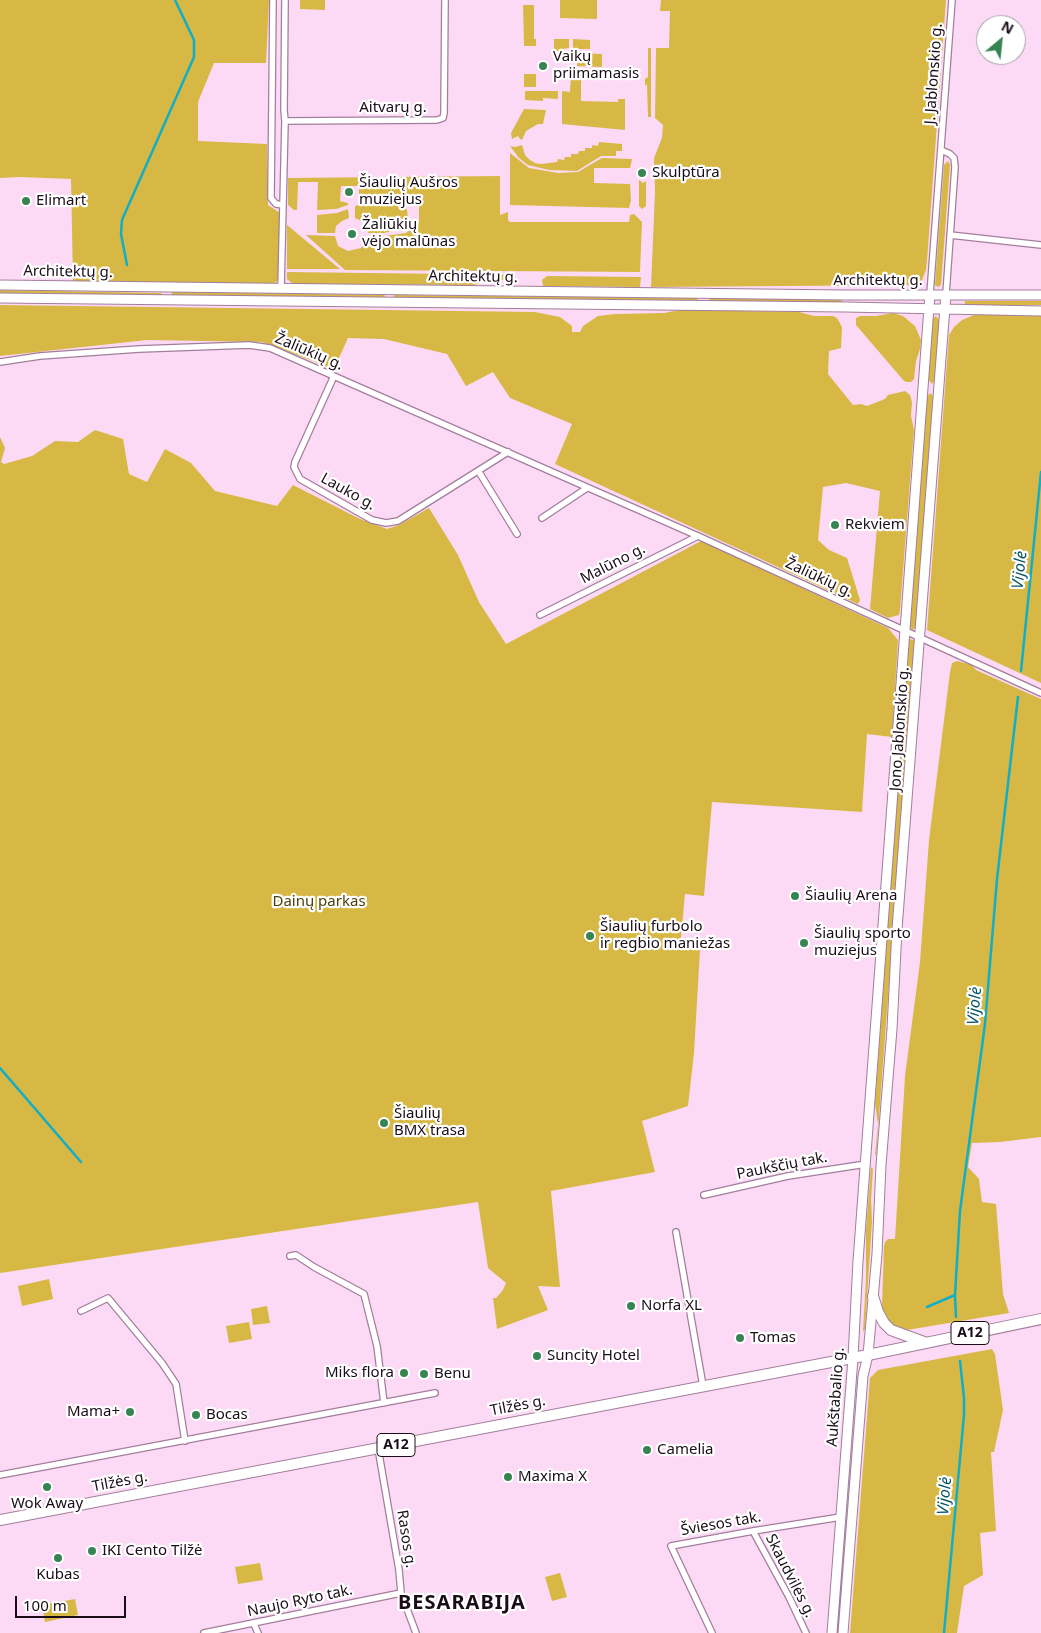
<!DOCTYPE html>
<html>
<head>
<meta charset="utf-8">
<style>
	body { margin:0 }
	#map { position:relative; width:1041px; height:1633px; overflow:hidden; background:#fcdaf5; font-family:"Noto Sans",sans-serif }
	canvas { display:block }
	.north { position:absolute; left:976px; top:15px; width:50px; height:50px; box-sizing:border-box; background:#fff; border:1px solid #a39ea3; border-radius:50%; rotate:28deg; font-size:14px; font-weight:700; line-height:20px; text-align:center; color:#1a0d18 }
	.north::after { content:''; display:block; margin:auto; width:18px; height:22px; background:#378453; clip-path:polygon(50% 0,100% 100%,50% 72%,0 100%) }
	.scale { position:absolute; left:15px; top:1596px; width:111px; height:22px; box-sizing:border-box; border:2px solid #1a0d18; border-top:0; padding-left:6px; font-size:15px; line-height:18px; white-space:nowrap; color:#1a0d18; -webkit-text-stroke:4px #fff; paint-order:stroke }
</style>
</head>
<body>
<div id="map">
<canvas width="1041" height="1633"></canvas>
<div class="north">N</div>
<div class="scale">100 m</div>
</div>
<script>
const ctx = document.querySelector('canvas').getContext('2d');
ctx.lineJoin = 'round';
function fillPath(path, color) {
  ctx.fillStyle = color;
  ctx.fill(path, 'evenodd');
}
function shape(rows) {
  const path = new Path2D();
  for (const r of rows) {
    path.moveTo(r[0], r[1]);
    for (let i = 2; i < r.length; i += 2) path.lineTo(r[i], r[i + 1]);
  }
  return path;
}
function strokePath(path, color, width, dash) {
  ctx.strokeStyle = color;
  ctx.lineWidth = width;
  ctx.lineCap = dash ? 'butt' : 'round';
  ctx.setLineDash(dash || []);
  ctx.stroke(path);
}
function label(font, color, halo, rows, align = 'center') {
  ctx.font = font + ' "Noto Sans",sans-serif';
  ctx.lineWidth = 4.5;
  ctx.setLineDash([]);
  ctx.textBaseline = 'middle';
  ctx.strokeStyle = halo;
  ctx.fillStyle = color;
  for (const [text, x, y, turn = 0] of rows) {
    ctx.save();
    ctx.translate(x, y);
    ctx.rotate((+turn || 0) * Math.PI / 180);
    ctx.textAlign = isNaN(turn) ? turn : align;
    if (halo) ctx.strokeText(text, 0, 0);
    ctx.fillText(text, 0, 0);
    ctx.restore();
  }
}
const green = shape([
	[0,0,269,0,266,63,214,63,198,102,198,141,267,144,268,205,280,213,279,279,274,284,73,281,71,179,19,177,0,178],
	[300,0,325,0,325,10,300,9],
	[560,0,597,0,597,19,560,18],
	[661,0,946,0,927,261,926,270,922,280,915,285,651,287,655,192,654,158,662,138,663,125,655,118,656,48,669,48,670,11,660,11],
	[523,5,534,5,534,39,536,39,536,46,524,46],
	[554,39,569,39,569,48,562,49,561,51,554,51],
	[573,39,590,40,590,49,573,49],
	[648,48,651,48,651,117,648,117,647,84,645,86,645,79,648,77],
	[578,53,602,54,602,67,577,66],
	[571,72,581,72,581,101,618,102,618,99,625,99,625,130,562,124,562,91,570,92],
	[524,74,536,74,536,87,524,87],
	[525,91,558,91,558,99,543,98,543,101,525,100],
	[524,109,546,110,543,124,538,124,526,131,522,140,520,139,518,136,512,139,511,133],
	[599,142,622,144,622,151,616,151,616,156,601,156,577,171,549,170,528,165,519,158,510,146,515,147,522,145,525,155,530,160,535,163,541,164,557,162,558,159,564,160,565,157,571,157,571,154,578,154,579,151,585,151,585,148,592,148,592,145,598,146],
	[510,153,529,168,558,173,578,172,602,158,632,159,630,168,594,168,594,183,630,184,631,200,629,208,510,205],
	[948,161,950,165,941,285,938,287,935,285,944,165],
	[500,176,500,215,508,212,508,220,510,222,629,222,630,215,634,214,642,222,640,272,345,270,306,235,335,236,338,246,348,251,361,248,366,242,368,236,385,236,406,233,419,223,419,196,379,195,363,197,359,196,359,186,341,186,340,201,348,203,348,205,336,209,317,210,318,182,298,182,297,210,294,210,288,205,288,178],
	[371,179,397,178,396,187,392,189,386,187,374,188],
	[639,180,643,183,646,181,646,206,642,209,639,206],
	[380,199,395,201,407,210,408,219,401,229,384,233,368,233,366,223,355,218,355,206],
	[348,209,349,218,342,221,336,226,335,233,317,233,317,215,337,213],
	[287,225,340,269,287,269],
	[287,272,451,274,483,282,474,285,293,284,287,279],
	[465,274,513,275,513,280,485,280],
	[547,276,641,277,640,287,543,286,542,280],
	[0,290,161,293,163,295,0,293],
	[173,292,384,295,385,296,384,298,173,296,171,294],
	[395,295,696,298,698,299,696,301,395,298,393,296],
	[711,298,840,300,843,301,840,303,711,301,709,299],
	[966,301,1041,301,1041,305,966,305,964,302],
	[0,305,535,312,560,317,572,326,572,332,580,332,583,326,598,316,615,314,664,313,680,310,799,312,814,316,833,316,837,318,842,327,841,348,829,351,828,374,853,405,861,404,867,406,885,399,888,395,905,391,910,395,912,402,911,416,914,430,900,610,899,615,888,618,870,609,880,491,846,483,823,487,818,540,829,550,847,558,860,600,858,604,555,464,572,424,510,398,493,372,466,386,447,354,384,339,348,338,334,369,262,342,147,340,0,356],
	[893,313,903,316,915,326,921,340,920,349,916,361,914,379,911,382,907,382,904,381,856,325,856,318,860,316,876,316],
	[974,315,1041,315,1041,683,927,630,949,335,954,327,962,320],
	[936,316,939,320,935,380,932,384,928,379,932,319],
	[931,393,933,397,917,627,912,630,909,625,926,396],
	[95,430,123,439,129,474,147,482,165,449,191,463,215,491,277,506,293,485,360,519,387,529,399,525,429,508,458,555,479,602,506,644,701,541,888,628,898,640,892,737,867,734,862,812,712,802,704,896,685,894,680,948,700,950,694,1053,688,1106,642,1121,655,1172,551,1191,560,1287,538,1286,548,1310,497,1329,493,1298,496,1298,503,1290,506,1283,488,1268,478,1202,0,1273,0,437,5,448,1,462,4,464,32,456,55,441,78,442],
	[909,639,914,640,915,642,876,1156,875,1154,878,1124,875,1103],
	[957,661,972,665,976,670,1041,699,1041,1137,1000,1142,972,1143,968,1167,979,1179,982,1202,996,1204,1003,1294,1009,1313,907,1330,894,1326,886,1318,883,1311,882,1305,884,1246,885,1242,888,1239,895,1239,905,1076,920,962,929,840,950,672,952,663],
	[871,1167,873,1169,871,1200,872,1221,865,1329,863,1332,866,1278,866,1231],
	[49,1279,53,1299,22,1306,18,1286],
	[267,1306,270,1323,253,1325,251,1309],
	[249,1322,252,1339,229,1343,226,1326],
	[992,1349,995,1354,1003,1410,994,1452,991,1452,996,1531,980,1533,983,1575,964,1586,957,1633,850,1633,870,1378,878,1370],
	[260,1563,263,1580,238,1584,235,1567],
	[560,1573,567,1597,552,1601,545,1577],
	[75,1599,78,1615,45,1622,42,1605]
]);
const stream = shape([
	[127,265,121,234,122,220,194,57,194,40,175,0],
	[1021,671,1041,472],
	[0,1068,81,1162],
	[927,1307,955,1295],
	[956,1317,955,1295,960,1211,985,1024,997,879,1018,697],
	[944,1633,964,1415,964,1398,960,1361]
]);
const minor = shape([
	[273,0,271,198,276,204,283,205],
	[285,121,437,120,443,118,444,113,445,0],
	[941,150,950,154,954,158,955,167,946,294],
	[950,235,1041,245],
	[281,289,285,121,284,110,285,0],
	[930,294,952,0],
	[0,362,40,356,139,349,249,345,270,348,698,536,1041,693],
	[334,376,295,462,294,467,300,479,372,520,386,523,398,521,508,452],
	[479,472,517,534],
	[542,518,587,488],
	[540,615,698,536],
	[704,1195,788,1176,866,1164],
	[676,1232,703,1386],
	[290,1256,296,1255,314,1267,364,1294,377,1346,384,1403],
	[81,1311,108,1298,162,1363,176,1384,185,1441],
	[378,1448,399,1570,401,1593,416,1633],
	[0,1475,435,1393],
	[753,1531,789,1597,806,1633],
	[254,1624,258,1633],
	[204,1633,401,1593],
	[712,1633,671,1546,753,1531,841,1517]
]);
const secondary = shape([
	[832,1633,853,1358],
	[843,1633,863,1376,868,1355]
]);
const primary = shape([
	[0,285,845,295,1041,295],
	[0,298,845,307,1041,311],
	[868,1355,877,1254,881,1165,892,1029,897,929,946,294],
	[853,1358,858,1261,930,294]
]);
const trunk = shape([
	[873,1296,878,1312,884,1323,891,1330,924,1342],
	[0,1520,868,1355,1041,1319]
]);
const markers = [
	[543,66,5,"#378453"],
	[642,173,5,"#378453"],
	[349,192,5,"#378453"],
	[26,201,5,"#378453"],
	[352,234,5,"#378453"],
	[835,525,5,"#378453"],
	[795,896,5,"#378453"],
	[590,936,5,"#378453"],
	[804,943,5,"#378453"],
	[384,1123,5,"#378453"],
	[631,1306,5,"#378453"],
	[740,1338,5,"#378453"],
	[537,1356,5,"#378453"],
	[404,1373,5,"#378453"],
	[424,1374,5,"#378453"],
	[130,1412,5,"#378453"],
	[196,1415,5,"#378453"],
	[647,1450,5,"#378453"],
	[508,1477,5,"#378453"],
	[47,1487,5,"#378453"],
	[92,1551,5,"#378453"],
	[58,1558,5,"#378453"]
];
const shields = [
	[970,1333,38],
	[396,1445,38]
];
const shieldNames = [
	["A12",970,1333],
	["A12",396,1445]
];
const poiNames = [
	["Vaikų",553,57],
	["priimamasis",553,74],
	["Skulptūra",652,173],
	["Šiaulių Aušros",359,183],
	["muziejus",359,200],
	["Elimart",36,201],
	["Žaliūkių",362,225],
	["vėjo malūnas",362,242],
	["Rekviem",845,525],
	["Šiaulių Arena",805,896],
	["Šiaulių furbolo",600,927],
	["ir regbio maniežas",600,944],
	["Šiaulių sporto",814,934],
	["muziejus",814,951],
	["Šiaulių",394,1114],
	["BMX trasa",394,1131],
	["Norfa XL",641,1306],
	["Tomas",750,1338],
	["Suncity Hotel",547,1356],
	["Miks flora",394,1373,"right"],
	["Benu",434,1374],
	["Mama+",120,1412,"right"],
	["Bocas",206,1415],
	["Camelia",657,1450],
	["Maxima X",518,1477],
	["Wok Away",47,1504,"center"],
	["IKI Cento Tilžė",102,1551],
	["Kubas",58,1575,"center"]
];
const streetNames = [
	["J. Jablonskio g.",934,74,-86],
	["Aitvarų g.",393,108],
	["Architektų g.",68,272,1],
	["Architektų g.",473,277,1],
	["Architektų g.",878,281],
	["Žaliūkių g.",309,352,23],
	["Lauko g.",348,492,29],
	["Malūno g.",613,564,-27],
	["Žaliūkių g.",819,578,25],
	["Jono Jablonskio g.",900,729,-86],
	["Paukščių tak.",782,1166,-11],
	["Aukštabalio g.",836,1397,-86],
	["Tilžės g.",518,1406,-11],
	["Tilžės g.",120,1482,-11],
	["Šviesos tak.",721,1524,-10],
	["Rasos g.",406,1539,81],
	["Skaudvilės g.",790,1576,63],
	["Naujo Ryto tak.",300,1601,-12]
];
const parkNames = [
	["Dainų parkas",319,902]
];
const waterNames = [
	["Vijolė",1020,570,-84],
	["Vijolė",975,1006,-85],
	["Vijolė",945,1496,-85]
];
const districtNames = [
	["BESARABIJA",462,1603]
];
fillPath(green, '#d8b844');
strokePath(stream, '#12adc6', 2.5);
strokePath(minor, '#a37e9c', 8);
strokePath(secondary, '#a37e9c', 11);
strokePath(primary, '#a37e9c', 11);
strokePath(trunk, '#a37e9c', 12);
strokePath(minor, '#fff', 5.5);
strokePath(secondary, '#fff', 9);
strokePath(primary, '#fff', 9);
strokePath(trunk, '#fff', 10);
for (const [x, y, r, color] of markers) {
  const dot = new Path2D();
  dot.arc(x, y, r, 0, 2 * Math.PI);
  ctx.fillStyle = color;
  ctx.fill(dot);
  strokePath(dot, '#fff', 2);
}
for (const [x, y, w] of shields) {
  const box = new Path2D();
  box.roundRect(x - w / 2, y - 11.5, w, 23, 4);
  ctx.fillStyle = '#fff';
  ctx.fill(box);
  strokePath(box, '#1a0d18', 1);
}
label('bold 14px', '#1a0d18', null, shieldNames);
label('15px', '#1a0d18', '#fff', poiNames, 'left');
label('15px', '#1a0d18', '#fff', streetNames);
label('15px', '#4f410b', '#fff', parkNames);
label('italic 16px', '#045562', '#fff', waterNames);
ctx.letterSpacing = '1px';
label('bold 20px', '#1a0d18', '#fff', districtNames);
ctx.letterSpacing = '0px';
</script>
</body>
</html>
